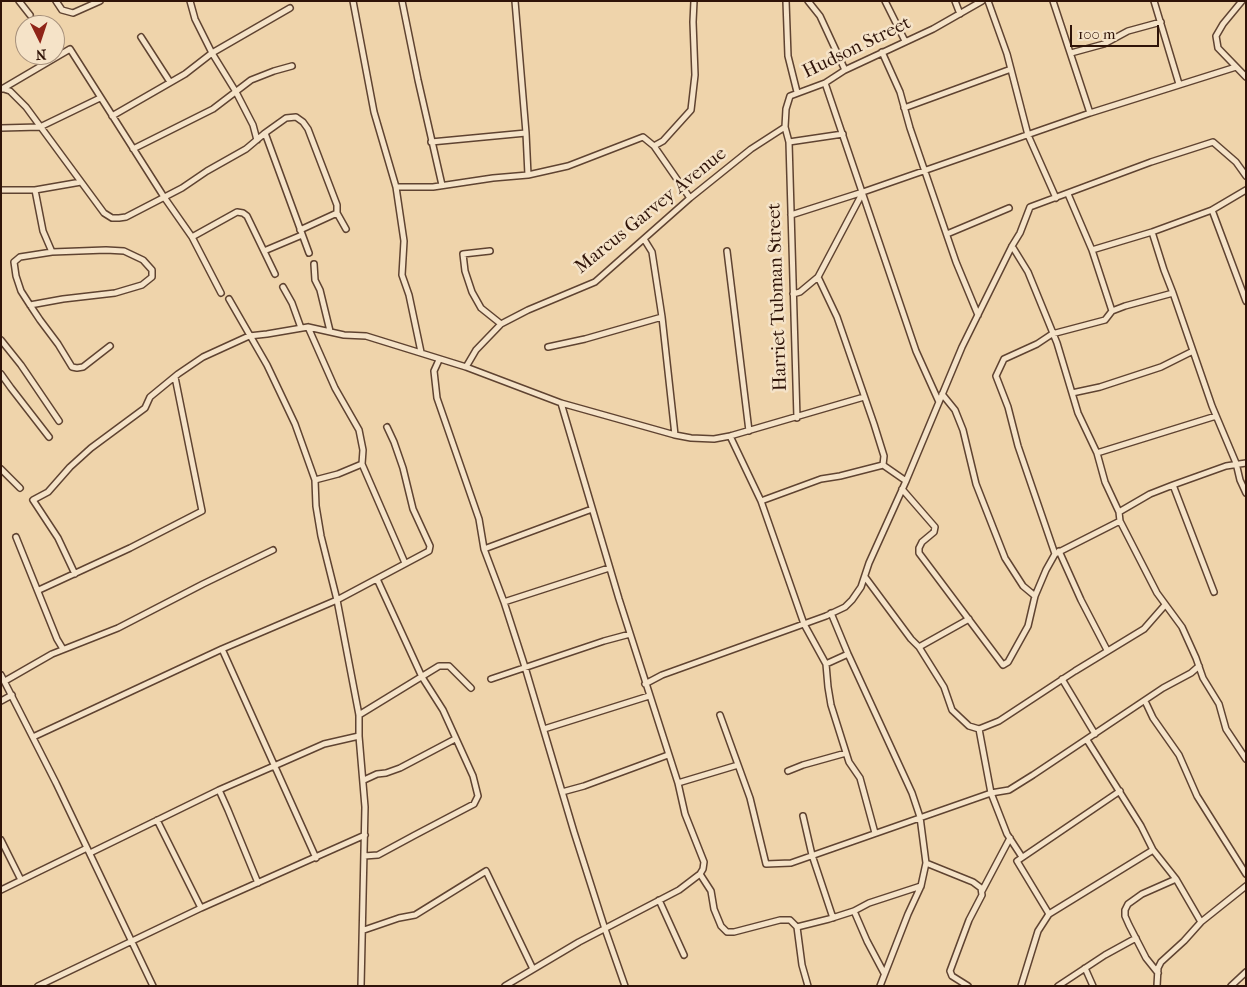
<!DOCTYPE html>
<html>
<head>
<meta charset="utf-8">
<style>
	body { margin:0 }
	#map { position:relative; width:1247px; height:987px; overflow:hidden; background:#efd4ab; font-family:"IM FELL French Canon",serif }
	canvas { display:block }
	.frame { position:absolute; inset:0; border:2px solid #2f1308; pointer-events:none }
	.north { position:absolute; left:15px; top:15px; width:50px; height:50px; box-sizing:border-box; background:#f5e3c8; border:1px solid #a6907b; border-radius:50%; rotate:176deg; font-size:14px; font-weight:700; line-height:20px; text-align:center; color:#2f1308 }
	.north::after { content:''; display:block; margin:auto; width:18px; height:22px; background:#8f2418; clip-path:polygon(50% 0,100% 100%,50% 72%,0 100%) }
	.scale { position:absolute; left:1070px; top:25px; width:89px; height:22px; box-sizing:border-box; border:2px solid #2f1308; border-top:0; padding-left:6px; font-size:15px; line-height:18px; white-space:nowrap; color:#2f1308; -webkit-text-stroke:4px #f5e3c8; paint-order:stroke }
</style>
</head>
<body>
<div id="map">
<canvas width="1247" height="987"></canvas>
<div class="frame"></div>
<div class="north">N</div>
<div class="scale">100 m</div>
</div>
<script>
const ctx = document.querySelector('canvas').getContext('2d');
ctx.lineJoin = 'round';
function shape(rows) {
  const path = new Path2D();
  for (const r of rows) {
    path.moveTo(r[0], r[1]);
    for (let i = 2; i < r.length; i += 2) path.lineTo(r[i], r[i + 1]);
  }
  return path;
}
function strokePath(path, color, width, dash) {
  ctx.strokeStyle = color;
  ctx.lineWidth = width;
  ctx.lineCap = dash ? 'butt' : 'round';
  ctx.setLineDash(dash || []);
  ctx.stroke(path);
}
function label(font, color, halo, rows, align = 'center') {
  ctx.font = font + ' "IM FELL French Canon",serif';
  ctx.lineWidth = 5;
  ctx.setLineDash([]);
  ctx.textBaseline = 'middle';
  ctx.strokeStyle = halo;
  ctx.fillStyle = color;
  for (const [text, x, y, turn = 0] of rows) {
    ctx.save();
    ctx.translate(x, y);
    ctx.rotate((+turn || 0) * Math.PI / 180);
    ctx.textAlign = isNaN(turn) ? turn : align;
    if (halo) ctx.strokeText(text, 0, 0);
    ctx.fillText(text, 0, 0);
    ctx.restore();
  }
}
const street = shape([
	[19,1,30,15],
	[56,1,62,10,73,13,100,1],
	[190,1,195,19,212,53,236,92,253,125,257,140],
	[353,1,374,112,396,187,404,241,402,275,409,295,421,352],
	[402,1,418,80,442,185],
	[515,1,526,133,528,175],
	[786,1,788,56,797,92],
	[808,1,820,16,845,70],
	[885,1,905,41],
	[955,1,960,14],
	[988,1,1007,54,1028,135,1056,198],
	[1053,1,1090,113],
	[1154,1,1179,84],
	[1242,1,1223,24,1216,36,1218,48,1246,77],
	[141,37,170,82],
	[882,52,900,92,910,128,956,262,978,315],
	[1071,53,1104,44,1128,31,1161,22],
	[825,83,916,351,939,402],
	[1,88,10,91,26,107,104,213,112,218,119,218,126,217,182,188,207,171,246,149,265,133,286,118,296,117,303,122,308,129,337,205,337,213,346,229],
	[2,89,70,49,164,197,192,237,221,293],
	[904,108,1011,69],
	[112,116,185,74,212,53,290,8],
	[1,128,40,127,100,98],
	[265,133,309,253],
	[431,142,526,133],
	[789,142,843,134],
	[654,146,663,141,691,110,695,75,693,22,694,1],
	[133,149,213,109,251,80,274,71,292,66],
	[396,187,433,187,493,178,528,175,568,166,643,137,654,146,690,198],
	[1,190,35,190,81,182],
	[35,190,43,231,52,252],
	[1068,194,1092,250,1112,311],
	[1212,210,1246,301],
	[791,215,863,192,1090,113,1236,67],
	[300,230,337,213],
	[1152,232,1164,270,1173,293,1212,406,1236,463,1240,480,1246,493],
	[947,234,1009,208],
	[192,237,237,212,243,213,247,216,275,274],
	[644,239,652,252,662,317,675,435],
	[1012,246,1028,272,1057,343,1078,413,1097,453,1105,482,1119,512,1120,521,1157,593,1182,627,1196,658,1203,678,1219,704,1226,729,1246,759],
	[1092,250,1152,232,1212,210,1246,190],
	[264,251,302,235],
	[490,251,463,254,465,271,472,292,481,308,501,324],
	[727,251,749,431],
	[314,264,315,280,320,290,330,331],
	[818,277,837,317,874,424,884,456,883,465],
	[283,287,292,303,301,328],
	[793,294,800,292,818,277,863,192],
	[229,299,267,365,295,424,315,480,316,506,321,536,337,600,359,715,359,736,365,807,361,986],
	[30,305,63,299,115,293,142,285,152,277,152,270,143,260,124,251,106,250,52,252,20,257,14,262,16,276,21,291,30,305,40,320,58,344,72,367,77,368,83,367,110,346],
	[308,327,335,388,359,430,363,450,362,464,405,563],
	[1,340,21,365,59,421],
	[548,347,585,339,662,317],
	[439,360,434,371,437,398,479,519,484,549,504,602,525,667,574,832,605,929,625,986],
	[466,367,476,350,501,324,528,310,595,282,690,198,751,149,785,127],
	[1,374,11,388,49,437],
	[1072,393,1100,387,1161,367,1193,351],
	[942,394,955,410,963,430,976,484,1005,558,1023,586,1035,596],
	[797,418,789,142,785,127,786,109,790,96,825,83,845,70,933,29,982,1],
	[730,436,761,501,804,624,826,664,828,687,831,705,849,762,860,778,875,833],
	[1097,453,1216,416],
	[1,469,20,488],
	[315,480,338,474,362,464],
	[1173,485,1214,592],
	[902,489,935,527,934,532,922,542,919,548,919,553,1003,665,1008,662,1028,626,1035,596,1046,570,1055,554,1120,521],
	[761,501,821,479,840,476,883,465,906,481],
	[1119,512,1150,494,1173,485,1226,466,1246,463],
	[16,537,57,639,63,649],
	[484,549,592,509],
	[1059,551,1081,600,1107,650],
	[1055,554,1018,446,1008,407,996,376,1004,359,1037,344,1052,334,1105,320,1112,311,1125,306,1173,293],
	[75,574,58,538,33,500,48,492,70,467,91,448,145,408,150,397,178,374,203,357,249,336,267,334,308,327,344,335,366,336,466,367,561,403,675,435,691,438,714,439,730,436,864,397],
	[865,577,911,639,919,647,944,687,952,710,969,726,979,729,991,793,1007,834,1022,857],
	[39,590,130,548,202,511,175,377],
	[504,602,609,568],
	[831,613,848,654,912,793,920,817,926,863,921,886,908,914,880,986],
	[919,647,969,619],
	[222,649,316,858],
	[826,664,848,654],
	[1,675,56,783,153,986],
	[491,679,604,641,630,634],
	[1062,679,1095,734],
	[5,681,52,654,118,628,203,584,273,550],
	[645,684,662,675,826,616,845,607,852,600,861,587,869,563,906,481,962,347,1012,246,1020,233,1030,207,1151,162,1213,142,1236,162,1246,176],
	[1,701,12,695],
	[1145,701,1153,718,1179,755,1197,796,1246,874],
	[359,715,439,666,449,666,471,688],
	[720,715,750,798,766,864,791,863,991,793,1009,790,1033,775,1163,688,1191,673,1199,666],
	[544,729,649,696],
	[979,729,999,721,1075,671,1144,629,1165,605],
	[33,737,222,649,337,600,429,551,430,546,413,509,403,468,394,442,387,427],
	[1087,740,1141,826,1153,850,1176,879,1201,922],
	[788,771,803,765,846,753],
	[364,780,377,774,386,773,400,768,455,739],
	[678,783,738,765],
	[219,790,228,810,258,883],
	[562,792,584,786,668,755],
	[803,816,812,855,833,918],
	[157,820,201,908],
	[1,840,21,880],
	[90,853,219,790,274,766,324,744,359,736],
	[364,856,378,855,415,835,474,804,478,796,473,776,443,710,422,677,377,579],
	[926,863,973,882,981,888,982,895,969,920,950,971,952,976,968,986],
	[700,874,711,891,714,909,721,926,727,932,734,932,780,920,790,920,797,927,829,919,854,911,869,903,921,886],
	[1,890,87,848],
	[982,891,1010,838],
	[659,900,684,955],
	[854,911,867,941,884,973],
	[1049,914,1017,861,1120,791],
	[797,927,802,965,808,986],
	[364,930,399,918,415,915,486,871,533,969],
	[1085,968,1093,986],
	[1158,973,1146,958,1129,925,1125,916,1125,910,1128,904,1142,894,1176,879],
	[38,986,201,908,365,835],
	[505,986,579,942,679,890,700,874,703,869,704,862,685,814,678,783,619,599,561,403],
	[1021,986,1038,931,1049,914,1153,850],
	[1058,986,1105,955,1136,938],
	[1157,986,1158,968,1161,962,1184,941,1201,922,1246,886],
	[1231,986,1246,972]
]);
const streetNames = [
	["Hudson Street",857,48,-26],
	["Marcus Garvey Avenue",651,211,-39],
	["Harriet Tubman Street",778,297,-92]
];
strokePath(street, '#5f4331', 8);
strokePath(street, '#f5e3c8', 5);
label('19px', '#2f1308', '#f5e3c8', streetNames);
</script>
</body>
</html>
